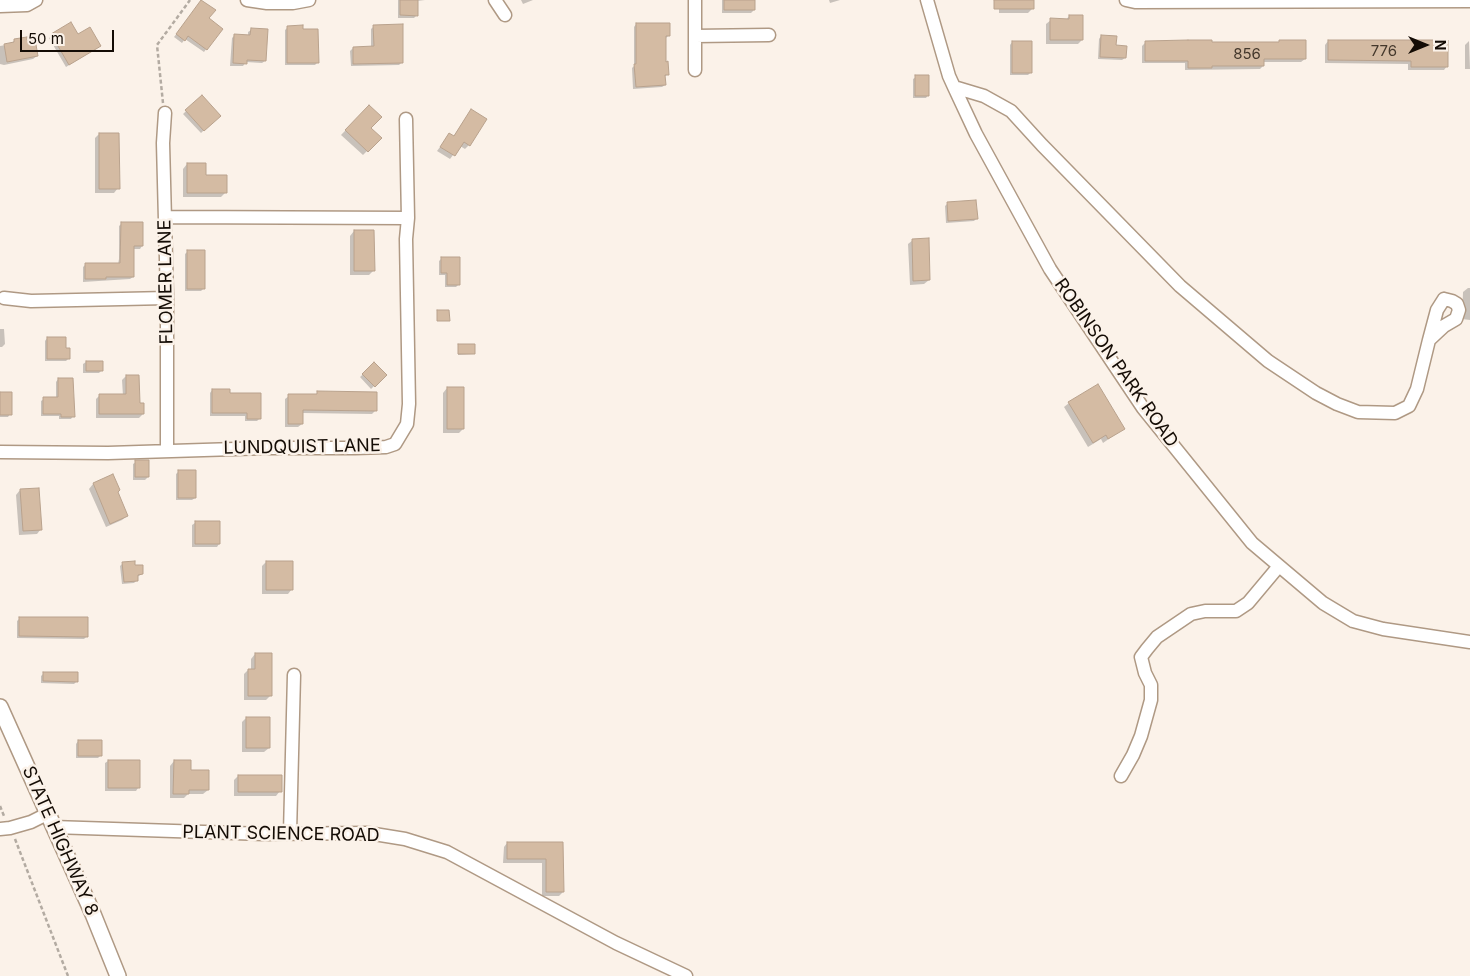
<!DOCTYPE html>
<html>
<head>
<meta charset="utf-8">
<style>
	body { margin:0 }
	#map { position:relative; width:1470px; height:976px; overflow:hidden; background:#fbf2e9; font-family:Inter,sans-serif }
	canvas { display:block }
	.north { position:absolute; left:1400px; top:20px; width:50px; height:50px; -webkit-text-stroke:4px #fbf2e9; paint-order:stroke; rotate:90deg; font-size:14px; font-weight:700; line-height:20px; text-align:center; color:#140c05 }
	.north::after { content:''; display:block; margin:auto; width:18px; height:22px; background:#140c05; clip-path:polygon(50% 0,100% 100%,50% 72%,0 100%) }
	.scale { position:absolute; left:20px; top:30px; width:94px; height:22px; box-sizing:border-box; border:2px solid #140c05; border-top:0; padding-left:6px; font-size:15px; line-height:18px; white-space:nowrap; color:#140c05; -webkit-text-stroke:4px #fbf2e9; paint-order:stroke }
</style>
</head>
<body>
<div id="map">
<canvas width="1470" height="976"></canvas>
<div class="north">N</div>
<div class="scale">50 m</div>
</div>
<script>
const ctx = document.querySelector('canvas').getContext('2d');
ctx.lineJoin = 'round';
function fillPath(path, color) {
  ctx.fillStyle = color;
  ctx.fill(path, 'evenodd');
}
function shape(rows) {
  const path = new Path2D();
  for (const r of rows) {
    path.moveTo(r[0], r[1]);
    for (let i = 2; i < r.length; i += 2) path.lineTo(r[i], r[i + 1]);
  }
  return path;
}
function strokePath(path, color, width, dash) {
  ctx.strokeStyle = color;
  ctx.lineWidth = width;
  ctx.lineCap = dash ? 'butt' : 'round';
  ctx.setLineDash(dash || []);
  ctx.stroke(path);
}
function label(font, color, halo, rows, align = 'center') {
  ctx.font = font + ' Inter,sans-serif';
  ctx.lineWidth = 5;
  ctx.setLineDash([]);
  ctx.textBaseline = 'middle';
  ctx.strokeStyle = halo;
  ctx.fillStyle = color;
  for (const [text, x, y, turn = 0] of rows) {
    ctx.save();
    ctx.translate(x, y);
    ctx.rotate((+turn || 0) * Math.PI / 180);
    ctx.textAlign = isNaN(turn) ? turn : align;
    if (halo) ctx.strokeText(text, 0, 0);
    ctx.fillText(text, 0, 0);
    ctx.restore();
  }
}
const shadow = shape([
	[398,0,425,0,417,1,416,16,414,18,398,18],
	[521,0,533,0,523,4],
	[722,0,754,0,754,10,751,13,722,13],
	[829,0,840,0,830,3],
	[999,0,1032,0,1032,9,1028,13,999,13],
	[202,1,214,10,208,19,221,29,204,52,185,39,182,43,174,37],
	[1069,16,1082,40,1078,44,1046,44,1046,24,1051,20,1066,20],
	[70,24,78,36,100,46,66,67,49,38],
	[636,24,668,36,665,39,665,63,668,74,664,77,665,85,662,87,633,89,632,68,634,66,634,27],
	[374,26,402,62,399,65,351,66,350,51,353,48,371,48,371,29],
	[288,27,302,31,317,63,315,65,285,65,285,30],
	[251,30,265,61,262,63,246,62,243,66,230,66,232,38,234,36,248,36,248,32],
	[1101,36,1125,58,1122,60,1098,59,1099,39],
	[14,41,37,56,33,59,4,65,0,64,0,46,11,44],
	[1280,41,1305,59,1301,62,1263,62,1263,66,1260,69,1185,70,1185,63,1142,63,1142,46,1146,42,1278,43],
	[1328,41,1447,66,1444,70,1408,70,1408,64,1325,63,1325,45],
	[1469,41,1470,69,1465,69,1465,45],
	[1012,42,1031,72,1028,75,1010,75,1010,45],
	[916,77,928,95,926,98,913,98,913,79],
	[202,96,219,116,201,133,183,114],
	[369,106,369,128,380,138,363,155,341,135],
	[471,110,469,145,465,149,460,146,450,159,437,151,449,135,453,137],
	[99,134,118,188,114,193,95,193,95,138],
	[187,164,205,176,225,193,221,197,183,197,183,169],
	[948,203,976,219,974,221,946,223,945,206],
	[122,223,142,246,140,249,133,249,133,277,130,279,83,282,83,267,86,264,118,264,119,259,119,226],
	[354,231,374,270,369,275,350,275,350,236],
	[913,240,929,280,924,284,910,285,908,244],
	[188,251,204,288,201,291,185,291,185,254],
	[442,258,459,284,456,287,445,287,445,275,439,275,439,261],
	[1468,288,1470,288,1470,320,1462,319,1463,292],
	[0,329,4,329,5,344,2,347,0,347],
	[47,338,65,349,69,358,66,361,45,361,45,341],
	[458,346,474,354,458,355],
	[86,362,101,371,99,373,83,373,83,364],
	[374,364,385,375,371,389,360,377],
	[126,376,143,414,139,418,96,418,96,399,100,395,123,396,122,380],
	[58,379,73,416,71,419,59,419,59,416,41,416,41,401,44,399,56,398,56,382],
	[447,388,463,429,459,433,443,433,443,393],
	[212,390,229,394,260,418,257,421,245,421,245,416,210,416,210,393],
	[318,392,376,410,372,414,302,413,302,424,298,427,285,427,285,399,289,396,315,396],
	[0,394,10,414,8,417,0,417],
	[1069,403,1123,429,1103,443,1101,439,1088,447,1064,407],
	[136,462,148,477,145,480,133,480,133,464],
	[179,471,195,498,192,500,176,500,176,474],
	[113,476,117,492,127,516,122,520,106,527,89,489,93,484],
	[20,490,41,529,37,534,19,535,16,495],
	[195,523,219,544,217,547,192,547,192,525],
	[266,562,292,589,288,594,262,594,262,566],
	[123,563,134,567,142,574,137,577,137,580,134,583,122,584,120,566],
	[20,618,87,636,84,639,17,638,17,621],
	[255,654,271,695,266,700,244,700,244,674,248,670,251,670,251,659],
	[44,673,77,681,74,684,41,683,41,676],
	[246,718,269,748,264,752,242,752,242,722],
	[78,741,101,755,98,758,76,758,76,744],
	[108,761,138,788,136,791,105,791,105,763],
	[174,761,208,790,203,794,188,794,184,798,170,798,170,766],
	[238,776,280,791,276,796,234,796,234,780],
	[507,843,562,844,563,892,559,896,542,896,542,863,503,863,504,847]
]);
const building = shape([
	[201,0,216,10,209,18,223,29,207,50,188,36,185,41,176,34,201,0],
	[400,0,418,0,418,16,400,15,400,0],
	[724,0,755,0,755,10,724,10,724,0],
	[994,0,1034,0,1034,9,994,9,994,0],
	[1069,15,1083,15,1083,40,1050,40,1050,18,1069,19,1069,15],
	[71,22,78,34,90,27,101,46,69,65,51,34,71,22],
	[636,23,670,23,670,36,666,36,666,62,668,61,669,75,665,75,666,85,636,87,634,64,636,64,636,23],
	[403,24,403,63,353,64,353,47,374,46,373,25,403,24],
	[303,25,303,29,318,29,319,63,287,63,287,26,303,25],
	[251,28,268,29,266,61,247,60,247,64,233,63,234,34,250,35,251,28],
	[1101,35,1117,36,1116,45,1127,46,1126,58,1100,57,1101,35],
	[27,37,27,40,35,39,38,56,7,62,4,44,14,42,14,39,27,37],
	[1188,40,1212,40,1212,42,1279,42,1279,40,1306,40,1306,59,1264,59,1264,66,1212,66,1212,68,1188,68,1188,61,1145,61,1145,41,1188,40],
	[1328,40,1448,40,1448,67,1411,67,1411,61,1328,60,1328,40],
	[1012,41,1032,41,1032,73,1012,73,1012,41],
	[915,75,929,75,929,96,915,96,915,75],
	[202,95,221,116,204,131,185,110,202,95],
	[369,105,382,117,371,128,382,138,368,152,345,130,369,105],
	[471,109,487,119,470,146,464,142,455,156,440,147,449,133,454,136,471,109],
	[99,133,119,133,120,189,99,189,99,133],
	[187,163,206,163,206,175,227,175,227,193,187,193,187,163],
	[976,200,978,219,948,221,947,202,976,200],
	[121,222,143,222,143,246,134,246,134,277,106,277,106,279,85,279,85,263,120,263,121,222],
	[354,230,374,230,375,271,354,271,354,230],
	[929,238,930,280,913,281,912,239,929,238],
	[187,250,205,250,205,289,187,289,187,250],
	[441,257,460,257,460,285,447,285,447,273,441,273,441,257],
	[437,310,449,310,450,321,437,321,437,310],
	[47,337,66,337,66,348,70,348,70,359,47,359,47,337],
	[458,344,475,344,475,354,458,354,458,344],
	[86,361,103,361,103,371,86,371,86,361],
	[374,362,387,375,375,387,362,374,374,362],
	[126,375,139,375,140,403,144,403,144,414,99,414,99,394,126,394,126,375],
	[58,378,73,378,75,417,61,417,61,414,43,414,43,397,58,397,58,378],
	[1098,384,1125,429,1108,439,1106,435,1093,443,1068,402,1098,384],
	[447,387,464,387,464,429,447,429,447,387],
	[212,389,230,389,230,393,261,393,261,419,247,419,247,413,212,413,212,389],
	[317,391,377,392,377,411,303,410,303,424,288,424,288,394,317,394,317,391],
	[0,392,12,392,12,415,0,415,0,392],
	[135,460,149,460,149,477,135,477,135,460],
	[178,470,196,470,196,498,178,498,178,470],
	[113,474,120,490,118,492,128,516,110,524,93,483,113,474],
	[39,488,42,530,23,531,20,489,39,488],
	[195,521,220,521,220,544,195,544,195,521],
	[135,561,135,565,143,565,143,574,138,575,138,581,124,582,122,562,135,561],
	[266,561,293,561,293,590,266,590,266,561],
	[19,617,88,617,88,637,19,636,19,617],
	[255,653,272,653,272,696,248,696,248,669,255,669,255,653],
	[43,672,78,672,78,682,43,681,43,672],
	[246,717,270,717,270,748,246,748,246,717],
	[78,740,102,740,102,756,78,756,78,740],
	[108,760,140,760,140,788,108,788,108,760],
	[174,760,191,760,191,770,209,770,209,790,189,790,189,794,173,794,174,760],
	[238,775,282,775,282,792,238,792,238,775],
	[507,842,563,842,564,892,546,892,546,859,507,859,507,842]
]);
const path = shape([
	[163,103,157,45,190,0],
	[0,806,4,816],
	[15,839,68,976]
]);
const minor = shape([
	[247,0,267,3,293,3,309,0],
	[495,0,505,15],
	[695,0,695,70],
	[927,0,949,76,954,87,976,134,1050,269,1143,408,1252,543,1323,603,1353,621,1383,629,1470,642],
	[1126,0,1135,2,1470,1],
	[0,6,27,5,36,0],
	[695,36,769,35],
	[954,87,984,96,1011,111,1042,145,1180,286,1268,361,1316,393,1337,404,1358,412,1395,413,1409,406,1417,389,1429,340],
	[165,113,163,143,167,298,167,450],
	[165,217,408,218],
	[4,298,31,301,167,298],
	[1444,299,1452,301,1457,304,1459,310,1456,319,1444,326,1429,340,1437,310,1444,299],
	[0,452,108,453,267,448,355,448,386,447,395,444,407,424,409,404,406,239,408,218,406,119],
	[1121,776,1133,755,1141,736,1151,700,1151,685,1145,673,1141,657,1147,649,1157,637,1191,614,1205,611,1236,611,1248,603,1279,566],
	[53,827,264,834,368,833,405,839,447,852,616,943,686,976],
	[0,829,10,828,31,822,47,814],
	[290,833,294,675]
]);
const major = shape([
	[0,707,93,914,118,976]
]);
const numberNames = [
	["776",1384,51],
	["856",1247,54]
];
const streetNames = [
	["FLOMER LANE",166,282,-91],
	["ROBINSON PARK ROAD",1116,363,55],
	["LUNDQUIST LANE",302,447,-1],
	["PLANT SCIENCE ROAD",281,834,1],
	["STATE HIGHWAY 8",60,841,66]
];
fillPath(shadow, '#0003');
fillPath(building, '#d4bba3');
strokePath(building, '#b9a28d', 1);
strokePath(minor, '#af9984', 15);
strokePath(major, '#af9984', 18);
strokePath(path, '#b3aba2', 2.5, [4, 2.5]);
strokePath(minor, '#fff', 12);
strokePath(major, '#fff', 15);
label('15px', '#44382c', null, numberNames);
label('18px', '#140c05', '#fbf2e9', streetNames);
</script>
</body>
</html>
